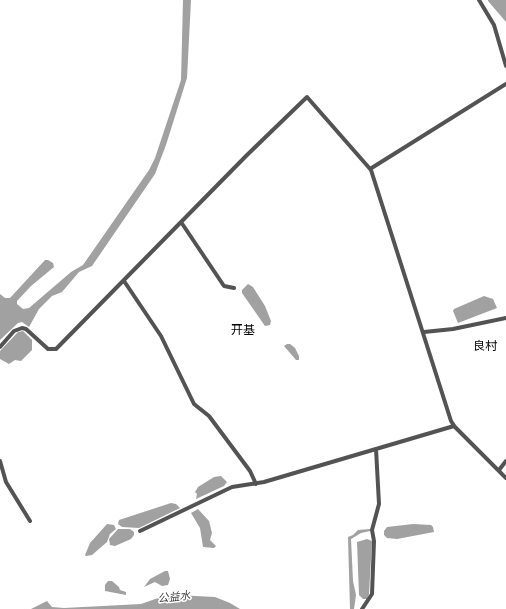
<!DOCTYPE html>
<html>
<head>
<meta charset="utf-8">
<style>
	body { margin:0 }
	canvas { display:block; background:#fff }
</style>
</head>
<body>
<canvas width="506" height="609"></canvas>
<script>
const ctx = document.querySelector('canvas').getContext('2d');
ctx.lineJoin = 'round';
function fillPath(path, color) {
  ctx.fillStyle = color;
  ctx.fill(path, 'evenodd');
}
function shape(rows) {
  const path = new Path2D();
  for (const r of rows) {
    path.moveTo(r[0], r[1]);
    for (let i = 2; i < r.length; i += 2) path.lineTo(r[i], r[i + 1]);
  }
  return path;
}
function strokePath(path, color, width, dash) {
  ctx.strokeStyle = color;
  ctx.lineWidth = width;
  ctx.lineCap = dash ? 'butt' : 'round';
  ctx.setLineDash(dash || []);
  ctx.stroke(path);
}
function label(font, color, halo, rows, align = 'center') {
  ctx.font = font + ' Ubuntu,"Noto Sans SC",sans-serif';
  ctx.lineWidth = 3;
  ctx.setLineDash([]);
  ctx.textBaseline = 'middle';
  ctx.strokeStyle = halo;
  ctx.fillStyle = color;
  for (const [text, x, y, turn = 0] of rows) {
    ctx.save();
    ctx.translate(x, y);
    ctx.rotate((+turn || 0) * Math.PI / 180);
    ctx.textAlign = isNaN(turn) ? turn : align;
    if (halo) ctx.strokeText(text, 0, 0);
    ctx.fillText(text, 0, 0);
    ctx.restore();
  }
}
const water = shape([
	[183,0,191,0,187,78,166,145,155,174,92,266,79,272,62,292,52,296,39,309,29,327,22,322,18,323,0,340,0,294,5,298,10,298,45,260,48,260,53,263,54,267,31,286,17,301,17,304,23,309,29,308,71,272,83,265,149,170,155,158,181,80],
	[488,0,506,0,506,22,488,1],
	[248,284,253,287,265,306,271,321,270,325,265,326,242,293,242,290],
	[484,296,493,299,497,308,458,323,453,311,454,309],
	[23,331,32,340,32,350,21,361,15,360,9,364,0,359,0,351,18,332],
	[287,344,290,344,295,348,299,356,299,360,296,360,284,346],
	[221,476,227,482,224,486,196,499,197,494,195,492,198,487,214,477],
	[171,503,176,504,180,508,139,528,122,527,118,524,119,520],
	[198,509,209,521,212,533,210,540,216,546,214,548,203,547,200,528,191,513],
	[107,524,114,525,116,529,110,534,107,542,92,555,86,556,85,555,90,543],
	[413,524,431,525,433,527,434,532,397,539,387,538,384,535,384,531,387,527],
	[118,529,130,529,134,532,134,535,131,539,115,546,110,545,109,539],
	[370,529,370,531,361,533,351,539,353,581,356,595,354,609,350,609,348,537,353,535,358,530],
	[367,539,372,541,369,594,367,599,363,599,359,595,357,542],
	[165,571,168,571,170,579,168,585,162,586,155,582,144,587,150,579],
	[112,581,119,587,120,590,126,592,126,595,105,591,105,585,108,581],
	[176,595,215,597,230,603,240,609,31,609,47,601,52,607,64,608,141,604,164,596]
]);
const street = shape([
	[479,0,494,25,506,66],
	[370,169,506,84],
	[181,222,224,286,234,288],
	[124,281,161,336,194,404,209,416,250,471,256,484],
	[424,332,453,329,506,318],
	[0,347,14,331,22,328,26,329,48,349,56,349,247,155,307,97,371,170,451,421,455,427,506,478],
	[0,461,6,482,30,521],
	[499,470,506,461],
	[140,531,232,487,264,482,454,426],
	[362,609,372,594,374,541,372,530,379,504,376,449]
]);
const waterNames = [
	["公益水",174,597,-6]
];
const quarterNames = [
	["开基",243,330],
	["良村",485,346]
];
fillPath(water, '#a1a1a1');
strokePath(street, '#535353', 4);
label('italic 11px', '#424242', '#fff', waterNames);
label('12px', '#000', '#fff', quarterNames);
</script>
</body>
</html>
